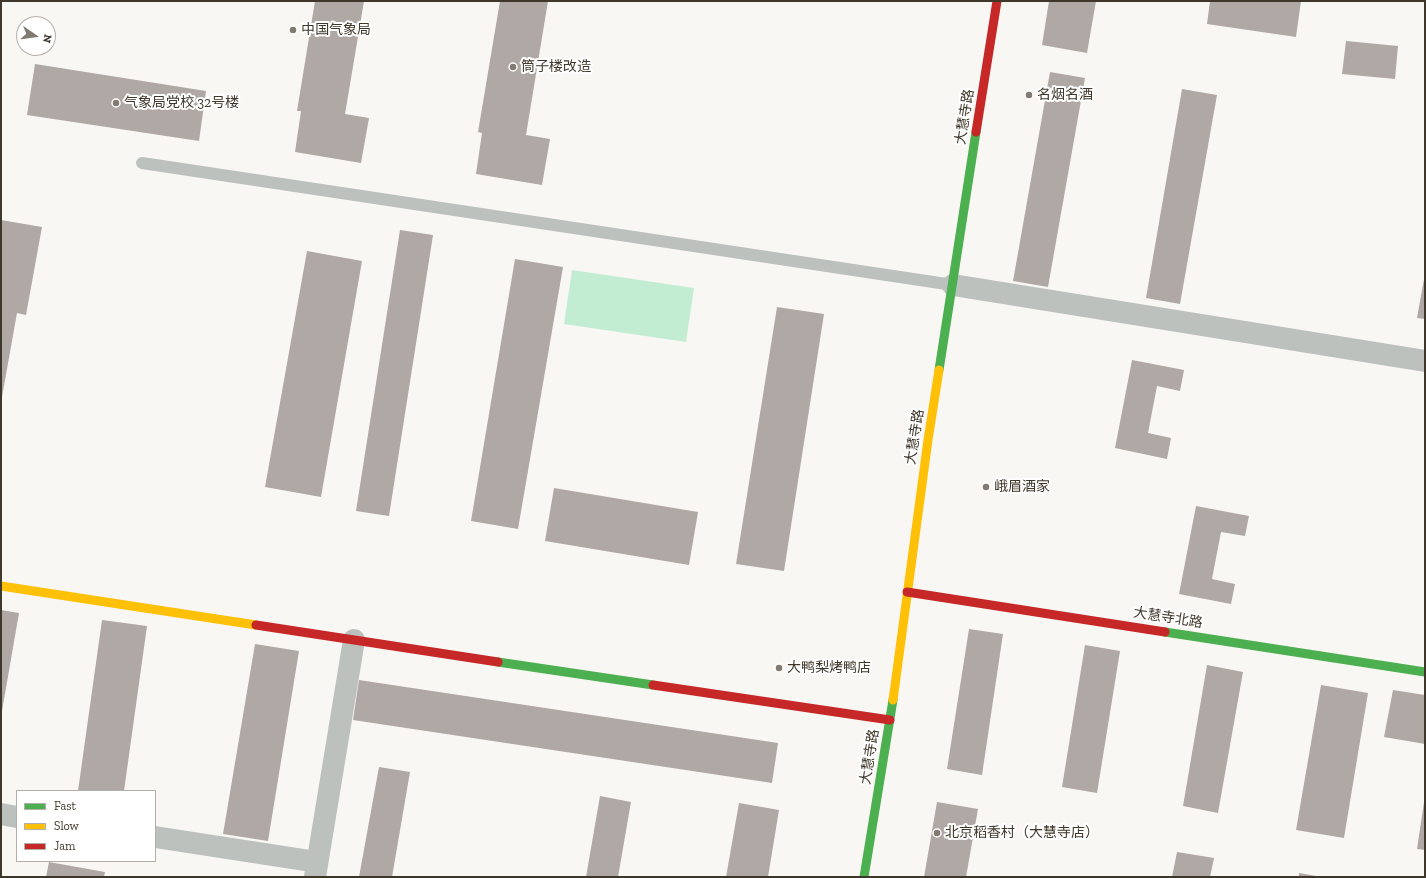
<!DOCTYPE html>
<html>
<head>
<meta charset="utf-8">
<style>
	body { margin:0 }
	#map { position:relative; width:1426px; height:878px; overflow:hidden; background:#f9f7f4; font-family:"Zilla Slab",serif }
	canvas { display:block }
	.frame { position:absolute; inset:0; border:2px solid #40372b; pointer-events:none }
	.legend { position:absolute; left:16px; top:790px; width:140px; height:72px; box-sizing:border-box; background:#fff; border:1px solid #b3afaa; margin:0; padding:5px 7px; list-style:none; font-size:12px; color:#40372b }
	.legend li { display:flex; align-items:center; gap:8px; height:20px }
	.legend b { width:20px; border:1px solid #b3afaa }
	.north { position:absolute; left:16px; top:16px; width:40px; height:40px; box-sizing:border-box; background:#fff; border:1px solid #b3afaa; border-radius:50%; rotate:103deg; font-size:11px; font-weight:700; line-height:16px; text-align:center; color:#40372b }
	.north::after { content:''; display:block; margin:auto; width:14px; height:18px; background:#817a71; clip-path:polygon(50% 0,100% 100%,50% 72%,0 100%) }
</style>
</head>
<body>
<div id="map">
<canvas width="1426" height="878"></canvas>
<div class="frame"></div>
<ul class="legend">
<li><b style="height:5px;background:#4caf50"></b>Fast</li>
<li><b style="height:5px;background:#ffc107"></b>Slow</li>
<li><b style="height:5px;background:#c62828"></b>Jam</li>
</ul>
<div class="north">N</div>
</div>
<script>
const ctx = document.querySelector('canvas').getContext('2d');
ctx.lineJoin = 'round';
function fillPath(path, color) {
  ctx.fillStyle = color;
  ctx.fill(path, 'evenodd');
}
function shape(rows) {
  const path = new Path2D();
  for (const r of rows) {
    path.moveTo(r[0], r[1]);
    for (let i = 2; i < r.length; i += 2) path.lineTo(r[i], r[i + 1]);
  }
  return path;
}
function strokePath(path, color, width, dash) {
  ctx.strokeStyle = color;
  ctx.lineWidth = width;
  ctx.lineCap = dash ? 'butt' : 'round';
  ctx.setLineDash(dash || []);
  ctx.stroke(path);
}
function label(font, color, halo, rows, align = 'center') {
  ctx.font = font + ' "Zilla Slab","Noto Sans SC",serif';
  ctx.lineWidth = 4;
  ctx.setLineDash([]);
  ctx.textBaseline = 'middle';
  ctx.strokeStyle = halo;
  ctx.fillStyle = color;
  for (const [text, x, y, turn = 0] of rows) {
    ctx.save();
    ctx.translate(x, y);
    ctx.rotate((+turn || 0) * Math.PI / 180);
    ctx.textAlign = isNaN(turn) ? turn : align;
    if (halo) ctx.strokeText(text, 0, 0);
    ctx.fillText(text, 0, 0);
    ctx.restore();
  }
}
const green = shape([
	[572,270,694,288,686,342,564,324]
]);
const building = shape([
	[315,1,364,1,345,114,369,118,361,163,295,152,301,111,297,111],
	[500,1,548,1,526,135,550,139,542,185,476,174,482,133,478,132],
	[1049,1,1096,1,1087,53,1042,45],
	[1210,1,1301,1,1296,37,1207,24],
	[1346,41,1398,46,1395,79,1342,74],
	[35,64,206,91,199,141,27,115],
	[1050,72,1085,78,1048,287,1013,281],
	[1182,89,1217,95,1180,304,1146,298],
	[1,220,42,227,26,315,17,313,2,397],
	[400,230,433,235,389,516,356,511],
	[307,251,362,261,321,497,265,487],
	[515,259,563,267,518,529,471,521],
	[1424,279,1425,280,1425,319,1417,318],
	[777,307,824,314,784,571,736,564],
	[1132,360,1184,370,1180,391,1157,386,1148,433,1171,438,1167,459,1115,448],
	[554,488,698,512,689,565,545,541],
	[1196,506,1249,516,1245,536,1221,532,1212,579,1235,584,1231,604,1179,594],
	[1,610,19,613,2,711,1,711],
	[102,620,147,626,124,791,78,791],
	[969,629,1003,634,982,775,947,769],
	[255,644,299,651,268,841,223,834],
	[1085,645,1120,651,1097,793,1062,787],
	[1207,665,1243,672,1218,813,1183,806],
	[359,680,778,743,772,783,353,720],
	[1321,685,1368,693,1344,838,1296,830],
	[1393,690,1425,695,1425,744,1384,737],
	[379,767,410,772,392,877,359,877],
	[600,796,631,802,618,877,586,877],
	[937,802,978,809,966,877,924,877],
	[1424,802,1425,802,1425,850,1417,849],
	[739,803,779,810,768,877,726,877],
	[1177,852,1214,858,1210,877,1172,877],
	[49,862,105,872,104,877,46,877],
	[1299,873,1316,876,1316,877,1299,877]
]);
const lane = shape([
	[142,163,953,285]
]);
const street = shape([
	[953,285,1425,361],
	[1,814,17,817],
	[155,837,317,862],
	[315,877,354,640]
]);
const fast = shape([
	[939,370,976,132],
	[1165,632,1425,672],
	[498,662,653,685],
	[864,877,893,700]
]);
const slow = shape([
	[1,586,256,625],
	[893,700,928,440,939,370]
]);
const jam = shape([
	[976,132,997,1],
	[907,592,1165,632],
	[256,625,498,662],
	[653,685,890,720]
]);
const markers = [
	[293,30,4,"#817a71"],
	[513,67,4,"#817a71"],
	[1029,95,4,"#817a71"],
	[116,103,4,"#817a71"],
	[986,487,4,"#817a71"],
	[779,668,4,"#817a71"],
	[937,833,4,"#817a71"]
];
const poiNames = [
	["中国气象局",301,30],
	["筒子楼改造",521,67],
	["名烟名酒",1037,95],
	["气象局党校 32号楼",124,103],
	["峨眉酒家",994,487],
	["大鸭梨烤鸭店",787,668],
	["北京稻香村（大慧寺店）",945,833]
];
const streetNames = [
	["大慧寺路",965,117,-81],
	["大慧寺路",915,437,-81],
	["大慧寺北路",1168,618,9],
	["大慧寺路",870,757,-81]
];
fillPath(green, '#c3edd2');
fillPath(building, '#afa8a4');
strokePath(lane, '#bcc1be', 12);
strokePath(street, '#bcc1be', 22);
strokePath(fast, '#4caf50', 9);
strokePath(slow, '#ffc107', 9);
strokePath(jam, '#c62828', 9);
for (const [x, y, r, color] of markers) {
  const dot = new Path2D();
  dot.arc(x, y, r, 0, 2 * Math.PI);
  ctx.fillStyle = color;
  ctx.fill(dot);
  strokePath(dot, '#fff', 1.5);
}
label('14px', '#40372b', '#fff', poiNames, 'left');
label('14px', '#40372b', '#fff', streetNames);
</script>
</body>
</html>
